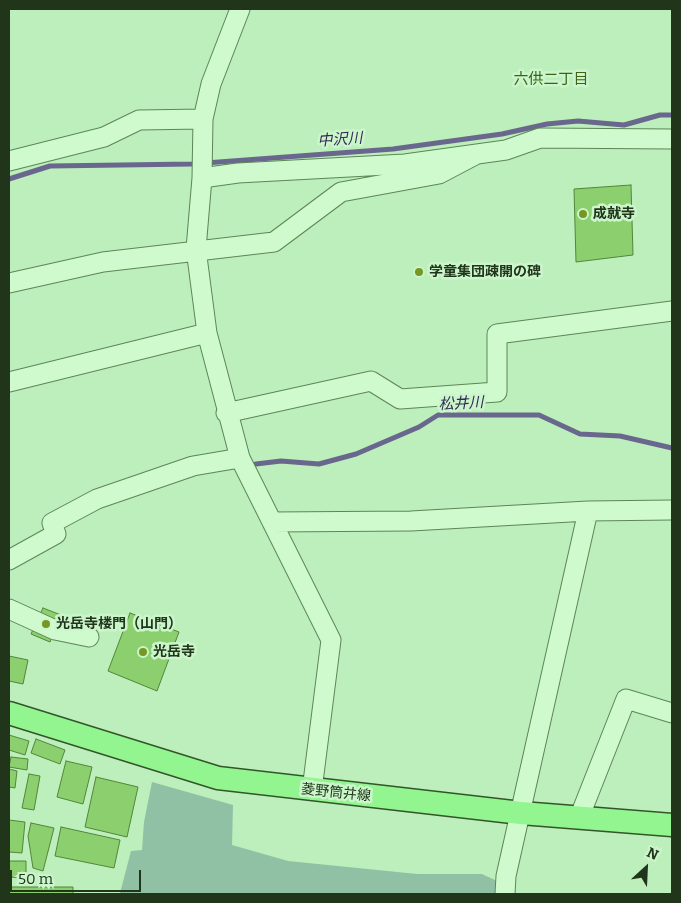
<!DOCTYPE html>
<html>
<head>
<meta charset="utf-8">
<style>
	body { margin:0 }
	#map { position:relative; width:681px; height:903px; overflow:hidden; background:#bcefbb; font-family:Bitter,serif }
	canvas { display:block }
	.frame { position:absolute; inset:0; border:10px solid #20351a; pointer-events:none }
	.north { position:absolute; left:621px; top:843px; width:50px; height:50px; -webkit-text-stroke:4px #cbf6cb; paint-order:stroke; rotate:25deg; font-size:14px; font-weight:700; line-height:20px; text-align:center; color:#20351a }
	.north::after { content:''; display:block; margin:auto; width:18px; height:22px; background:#20351a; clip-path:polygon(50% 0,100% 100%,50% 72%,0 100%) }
	.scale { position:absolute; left:10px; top:870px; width:131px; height:22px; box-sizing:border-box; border:2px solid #20351a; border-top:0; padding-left:6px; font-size:15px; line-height:18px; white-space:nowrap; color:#20351a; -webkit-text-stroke:4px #cbf6cb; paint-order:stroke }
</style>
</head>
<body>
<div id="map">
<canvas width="681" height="903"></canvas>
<div class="frame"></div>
<div class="north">N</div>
<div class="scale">50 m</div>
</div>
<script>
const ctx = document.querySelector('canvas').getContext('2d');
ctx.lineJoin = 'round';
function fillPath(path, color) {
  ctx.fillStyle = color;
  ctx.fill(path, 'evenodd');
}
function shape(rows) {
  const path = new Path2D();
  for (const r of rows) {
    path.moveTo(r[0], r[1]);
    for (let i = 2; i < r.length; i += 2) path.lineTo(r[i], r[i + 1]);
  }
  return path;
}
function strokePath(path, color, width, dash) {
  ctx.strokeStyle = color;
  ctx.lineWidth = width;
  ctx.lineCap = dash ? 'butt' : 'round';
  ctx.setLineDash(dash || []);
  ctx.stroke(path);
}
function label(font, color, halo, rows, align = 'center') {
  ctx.font = font + ' Bitter,"Noto Sans JP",serif';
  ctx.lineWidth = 5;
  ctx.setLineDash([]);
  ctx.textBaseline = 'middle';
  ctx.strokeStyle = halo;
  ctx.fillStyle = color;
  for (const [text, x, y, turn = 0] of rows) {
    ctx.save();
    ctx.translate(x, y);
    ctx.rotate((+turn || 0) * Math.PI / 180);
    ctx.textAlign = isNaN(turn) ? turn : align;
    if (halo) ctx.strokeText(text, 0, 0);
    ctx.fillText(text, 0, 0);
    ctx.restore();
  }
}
const cemetery = shape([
	[152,782,233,805,232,845,288,861,417,874,482,874,497,881,497,894,122,894,120,893,131,851,142,850,144,822]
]);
const stream = shape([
	[9,179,50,166,192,164,393,149,502,134,547,124,578,121,624,125,660,115,672,115],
	[256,464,281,461,319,464,356,454,419,427,438,415,539,415,580,434,620,436,672,448]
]);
const building = shape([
	[631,185,633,255,576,262,574,189,631,185],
	[43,608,61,615,50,642,31,634,43,608],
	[130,613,179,632,157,691,108,671,130,613],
	[9,656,28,660,23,684,9,681,9,656],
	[9,735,29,741,25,755,9,750,9,735],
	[36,739,65,750,60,764,31,753,36,739],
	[11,757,28,759,27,770,9,767,11,757],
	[66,761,92,767,83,804,57,797,66,761],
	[9,769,17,771,15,788,9,787,9,769],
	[29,774,40,776,34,810,22,808,29,774],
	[96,777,138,787,127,837,85,827,96,777],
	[9,820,25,822,22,853,9,852,9,820],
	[31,823,54,828,43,871,33,868,28,836,31,823],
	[61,827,120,840,114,868,55,856,61,827],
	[9,861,26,861,26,878,9,877,9,861],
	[9,887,73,887,73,894,9,894,9,887]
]);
const minor = shape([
	[240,9,211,84,203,119,202,178,196,249,207,333,240,458,331,640,312,790],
	[9,161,104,137,139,120,203,119],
	[202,178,238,173,405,164,506,150,540,138,672,139],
	[9,283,103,262,274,242,341,192,439,174,477,154],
	[9,382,207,333],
	[226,413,371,381,400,399,497,392,497,334,672,311],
	[272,522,411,521,588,511,672,510],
	[9,560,56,534,52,523,97,499,193,466,240,458],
	[9,609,55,630,89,637],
	[579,818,626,699,672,713],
	[505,894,506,876,588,511]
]);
const major = shape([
	[9,713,218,778,521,813,672,825]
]);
const markers = [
	[583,214,5,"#769723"],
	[419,272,5,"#769723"],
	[46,624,5,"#769723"],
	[143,652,5,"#769723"]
];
const poiNames = [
	["成就寺",593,214],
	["学童集団疎開の碑",429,272],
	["光岳寺楼門（山門）",56,624],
	["光岳寺",153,652]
];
const streetNames = [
	["菱野筒井線",336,793,6]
];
const neighbourhoodNames = [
	["六供二丁目",551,80]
];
const waterNames = [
	["中沢川",340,140,-4],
	["松井川",461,404,-3]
];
fillPath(cemetery, '#90c1a4');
strokePath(stream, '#69678d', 5);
fillPath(building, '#8bcf6f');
strokePath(building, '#52863a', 1);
strokePath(minor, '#5e8655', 21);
strokePath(major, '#34542a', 25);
strokePath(minor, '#cfface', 19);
strokePath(major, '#92f590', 22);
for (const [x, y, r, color] of markers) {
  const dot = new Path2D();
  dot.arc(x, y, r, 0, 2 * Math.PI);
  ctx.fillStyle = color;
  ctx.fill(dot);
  strokePath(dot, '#cbf6cb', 2);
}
label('bold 14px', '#20351a', '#cbf6cb', poiNames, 'left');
label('14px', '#20351a', '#cbf6cb', streetNames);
label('15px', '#3e6318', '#cbf6cb', neighbourhoodNames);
label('italic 15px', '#332955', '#cbf6cb', waterNames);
</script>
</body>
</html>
